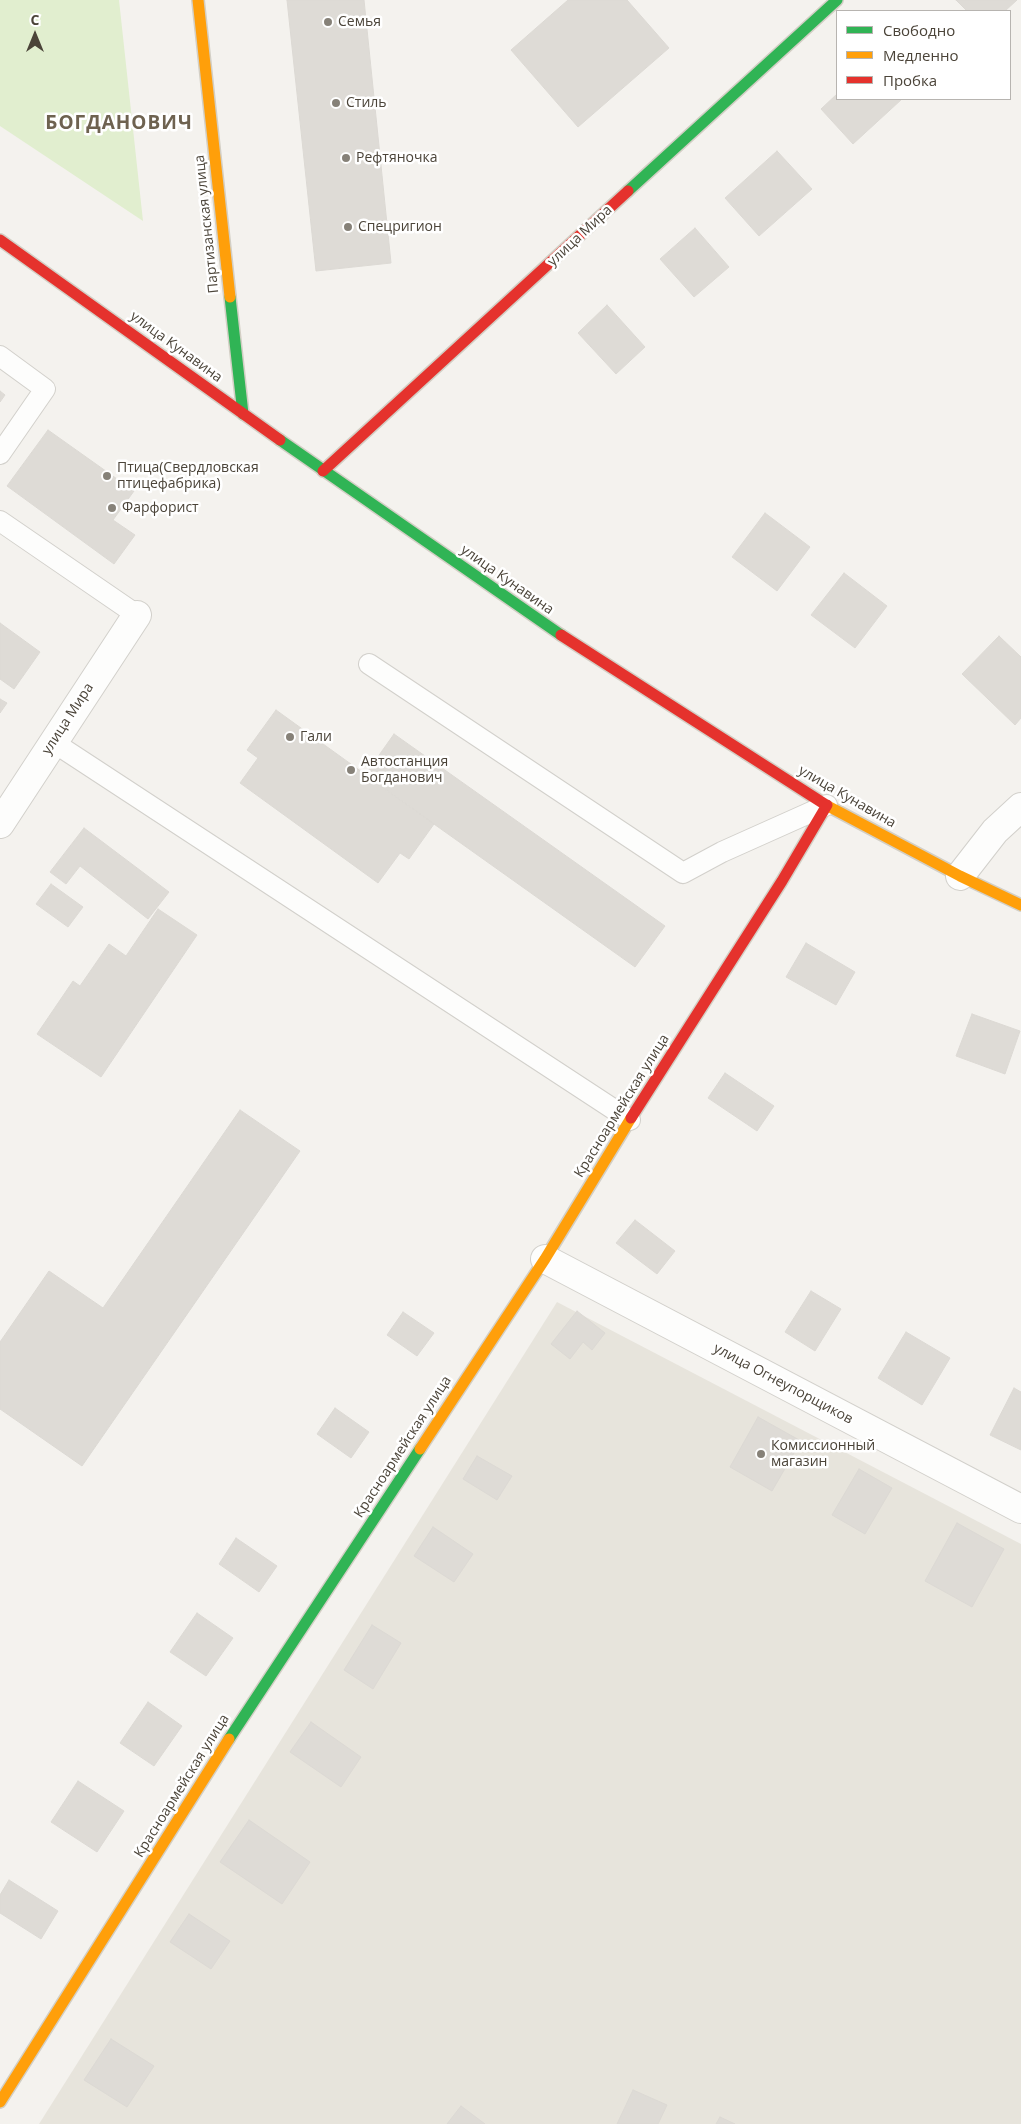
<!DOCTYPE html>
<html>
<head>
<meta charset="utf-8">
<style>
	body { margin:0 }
	#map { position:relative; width:1021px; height:2124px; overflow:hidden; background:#f4f2ee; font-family:"Open Sans",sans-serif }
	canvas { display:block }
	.legend { position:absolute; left:836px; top:10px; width:175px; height:90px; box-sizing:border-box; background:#fff; border:1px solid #b7b4b0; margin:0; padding:6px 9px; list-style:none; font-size:15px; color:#4b4439 }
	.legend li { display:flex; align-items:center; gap:10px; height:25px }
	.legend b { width:25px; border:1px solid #b7b4b0 }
	.north { position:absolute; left:10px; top:10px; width:50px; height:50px; -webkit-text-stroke:4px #fff; paint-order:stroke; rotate:0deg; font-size:14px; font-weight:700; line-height:20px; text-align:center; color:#4b4439 }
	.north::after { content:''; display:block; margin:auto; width:18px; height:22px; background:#4b4439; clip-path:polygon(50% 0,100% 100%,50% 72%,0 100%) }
</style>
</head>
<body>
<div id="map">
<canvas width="1021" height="2124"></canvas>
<ul class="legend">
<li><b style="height:6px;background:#30b455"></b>Свободно</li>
<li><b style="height:6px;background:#ff9f0a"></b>Медленно</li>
<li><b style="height:6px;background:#e5322d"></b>Пробка</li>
</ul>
<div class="north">С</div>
</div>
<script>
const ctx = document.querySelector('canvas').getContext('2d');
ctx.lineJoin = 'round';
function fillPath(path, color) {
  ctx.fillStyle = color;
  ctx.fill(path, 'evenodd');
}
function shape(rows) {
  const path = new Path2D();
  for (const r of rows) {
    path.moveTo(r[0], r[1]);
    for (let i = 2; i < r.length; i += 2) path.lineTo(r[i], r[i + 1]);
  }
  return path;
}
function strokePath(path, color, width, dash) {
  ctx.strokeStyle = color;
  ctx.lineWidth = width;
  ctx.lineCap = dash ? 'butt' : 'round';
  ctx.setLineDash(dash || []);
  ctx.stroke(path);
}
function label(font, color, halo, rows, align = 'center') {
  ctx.font = font + ' "Open Sans",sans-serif';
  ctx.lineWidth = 5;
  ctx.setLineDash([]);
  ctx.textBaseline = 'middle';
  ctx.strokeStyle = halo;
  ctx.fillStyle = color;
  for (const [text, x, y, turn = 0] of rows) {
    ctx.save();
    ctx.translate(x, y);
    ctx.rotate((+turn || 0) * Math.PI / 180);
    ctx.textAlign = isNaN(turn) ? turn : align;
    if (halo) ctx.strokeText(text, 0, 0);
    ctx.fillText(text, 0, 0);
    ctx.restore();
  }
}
const residential = shape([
	[557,1302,1021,1544,1021,2124,39,2124]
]);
const green = shape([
	[0,0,119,0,143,221,0,126]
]);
const building = shape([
	[287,0,364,0,391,263,316,271,287,0],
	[568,0,627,0,669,48,578,127,511,50,568,0],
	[956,0,1017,0,1005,11,967,11,956,0],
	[837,94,837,99,902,99,853,144,821,109,837,94],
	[777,151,812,189,759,236,725,198,777,151],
	[695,228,729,267,694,297,660,259,695,228],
	[607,305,645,347,616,374,578,333,607,305],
	[0,391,5,395,0,402,0,391],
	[48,430,134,491,113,520,135,535,114,564,7,486,48,430],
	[765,513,810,547,777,591,732,557,765,513],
	[844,573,887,606,855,648,811,615,844,573],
	[0,623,40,652,14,689,0,679,0,623],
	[999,636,1021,657,1021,718,1015,725,962,674,999,636],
	[0,699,7,703,0,713,0,699],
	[276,710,434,824,409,859,400,853,378,883,240,783,258,758,247,750,276,710],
	[394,734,665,926,635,967,365,775,394,734],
	[84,828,169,892,148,919,80,866,66,884,50,872,84,828],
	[51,884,83,907,68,927,36,904,51,884],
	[158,909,197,935,101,1077,37,1034,73,981,80,986,109,944,126,956,158,909],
	[806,943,855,972,836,1005,786,977,806,943],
	[972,1014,1020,1031,1005,1074,956,1056,972,1014],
	[725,1073,774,1106,757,1131,708,1098,725,1073],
	[240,1110,300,1151,82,1466,0,1409,0,1342,49,1271,103,1308,240,1110],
	[635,1220,675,1251,657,1274,616,1243,635,1220],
	[811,1291,841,1309,815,1351,785,1332,811,1291],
	[577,1311,605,1333,592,1350,583,1342,570,1359,551,1344,577,1311],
	[403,1312,434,1333,417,1356,387,1335,403,1312],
	[906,1332,950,1358,922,1405,878,1378,906,1332],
	[1014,1388,1021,1392,1021,1450,990,1435,1014,1388],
	[335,1408,369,1432,351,1458,317,1434,335,1408],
	[758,1417,801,1441,772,1491,730,1467,758,1417],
	[477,1456,512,1476,497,1500,463,1479,477,1456],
	[859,1469,892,1488,865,1534,832,1515,859,1469],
	[957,1523,1004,1549,972,1607,925,1581,957,1523],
	[433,1527,473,1554,454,1582,414,1556,433,1527],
	[236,1538,277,1566,259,1592,219,1564,236,1538],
	[197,1613,233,1638,206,1676,170,1652,197,1613],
	[372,1625,401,1643,373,1689,344,1670,372,1625],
	[148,1702,182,1726,154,1766,120,1743,148,1702],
	[311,1722,361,1757,341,1787,290,1752,311,1722],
	[78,1781,124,1811,97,1852,51,1822,78,1781],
	[249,1820,310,1862,282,1904,220,1862,249,1820],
	[9,1880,58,1911,41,1939,0,1913,0,1895,9,1880],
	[189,1914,230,1941,211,1969,170,1942,189,1914],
	[111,2039,154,2066,127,2107,84,2080,111,2039],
	[633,2090,667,2105,658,2124,617,2124,633,2090],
	[461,2106,485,2124,447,2124,461,2106],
	[720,2117,735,2124,716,2124,720,2117]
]);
const lane = shape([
	[0,356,45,389,0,454],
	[0,521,137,615],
	[369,664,683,873,722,852,827,805],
	[53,742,630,1120]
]);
const street = shape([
	[0,824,137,615],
	[960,876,995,831,1021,807],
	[545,1259,1021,1509]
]);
const fast = shape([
	[628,191,837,0],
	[230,297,243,414],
	[280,440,561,635],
	[229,1739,420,1449]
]);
const slow = shape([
	[198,0,230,297],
	[826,805,960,876,1021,905],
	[420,1449,545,1259,631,1118],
	[0,2102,229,1739]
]);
const jam = shape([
	[0,240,280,440],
	[323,471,628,191],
	[561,635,826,805],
	[631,1118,782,881,827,805]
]);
const markers = [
	[328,22,5,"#868178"],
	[336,103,5,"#868178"],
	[346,158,5,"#868178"],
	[348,227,5,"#868178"],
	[107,476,5,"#868178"],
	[112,508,5,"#868178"],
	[290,737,5,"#868178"],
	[351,770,5,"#868178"],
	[761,1454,5,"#868178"]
];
const poiNames = [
	["Семья",338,22],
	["Стиль",346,103],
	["Рефтяночка",356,158],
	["Спецригион",358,227],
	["Птица(Свердловская",117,468],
	["птицефабрика)",117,484],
	["Фарфорист",122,508],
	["Гали",300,737],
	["Автостанция",361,762],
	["Богданович",361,778],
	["Комиссионный",771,1446],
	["магазин",771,1462]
];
const streetNames = [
	["Партизанская улица",207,224,-96],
	["улица Мира",580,236,-43],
	["улица Кунавина",176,347,36],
	["улица Кунавина",507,580,35],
	["улица Мира",68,719,-57],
	["улица Кунавина",847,797,30],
	["Красноармейская улица",622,1106,-58],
	["улица Огнеупорщиков",783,1384,28],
	["Красноармейская улица",403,1447,-57],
	["Красноармейская улица",182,1786,-58]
];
const districtNames = [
	["БОГДАНОВИЧ",119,124]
];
fillPath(residential, '#e7e4dc');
fillPath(green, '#e1eecf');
fillPath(building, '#dedbd6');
strokePath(building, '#dcd9d4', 1);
strokePath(lane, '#d2d0cb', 22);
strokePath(street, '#d2d0cb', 30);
strokePath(fast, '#d3cfc5', 14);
strokePath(slow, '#d3cfc5', 14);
strokePath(jam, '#d3cfc5', 14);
strokePath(lane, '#fdfdfc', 20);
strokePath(street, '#fdfdfc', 28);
strokePath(fast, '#30b455', 11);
strokePath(slow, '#ff9f0a', 11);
strokePath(jam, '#e5322d', 11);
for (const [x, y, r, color] of markers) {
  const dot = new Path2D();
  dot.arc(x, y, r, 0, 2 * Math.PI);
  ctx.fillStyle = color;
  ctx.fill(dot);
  strokePath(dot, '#fff', 2);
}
label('14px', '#4b4439', '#fff', poiNames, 'left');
label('14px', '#4b4439', '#fff', streetNames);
ctx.letterSpacing = '1px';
label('bold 19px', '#6e6250', '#fff', districtNames);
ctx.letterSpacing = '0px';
</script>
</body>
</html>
